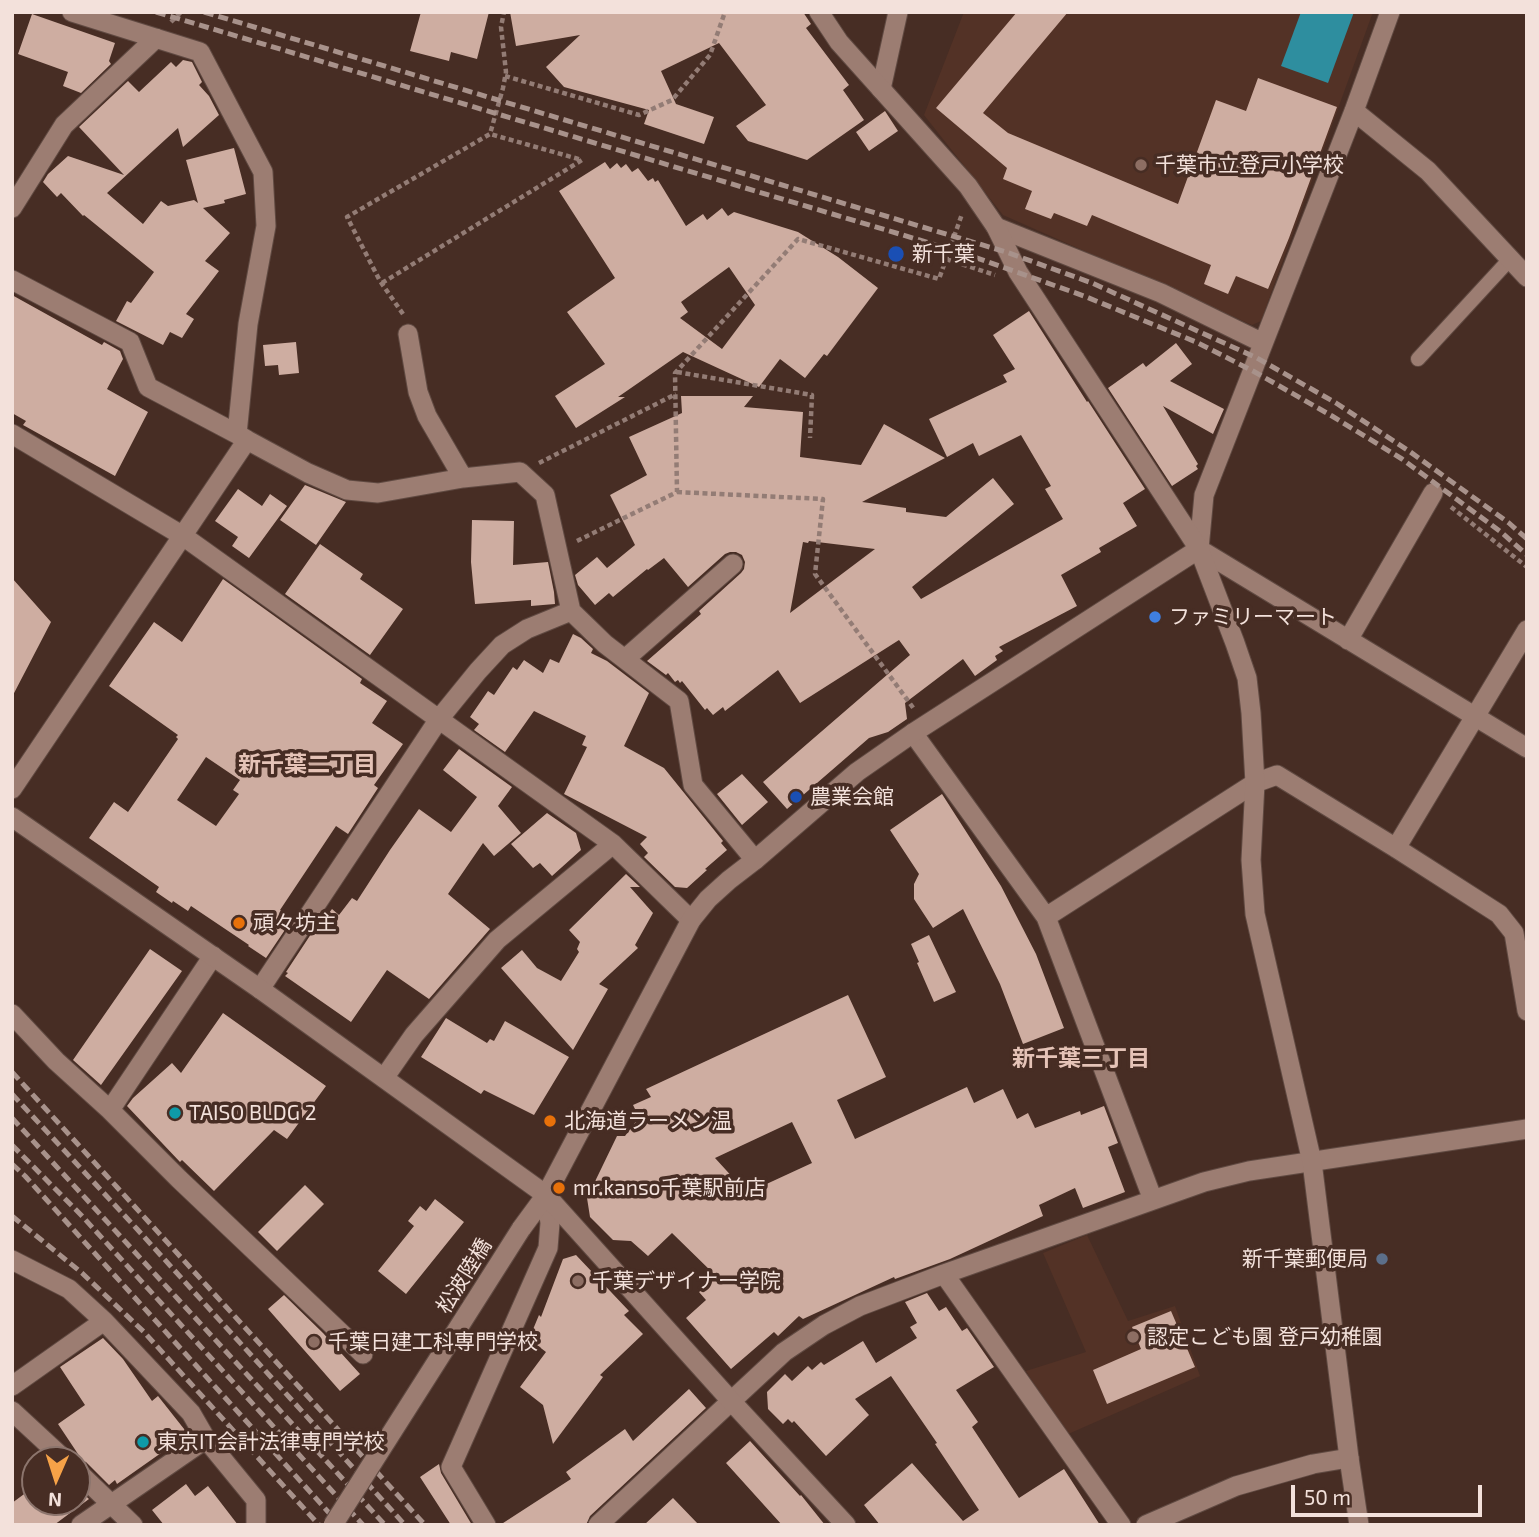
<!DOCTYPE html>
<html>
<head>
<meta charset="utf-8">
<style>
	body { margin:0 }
	#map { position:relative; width:1539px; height:1537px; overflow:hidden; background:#472d24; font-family:"Exo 2",sans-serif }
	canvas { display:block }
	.frame { position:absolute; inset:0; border:14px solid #f3e1db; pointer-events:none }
	.north { position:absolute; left:21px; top:1446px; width:70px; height:70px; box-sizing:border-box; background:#472d24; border:2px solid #8c756d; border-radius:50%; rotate:183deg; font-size:19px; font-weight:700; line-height:28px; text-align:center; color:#f3e1db }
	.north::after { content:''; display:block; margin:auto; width:24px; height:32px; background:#f6a248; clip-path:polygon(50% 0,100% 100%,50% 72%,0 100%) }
	.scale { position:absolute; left:1291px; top:1485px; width:191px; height:32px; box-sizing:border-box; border:4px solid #f3e1db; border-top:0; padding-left:9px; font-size:21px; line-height:24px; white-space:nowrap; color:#f3e1db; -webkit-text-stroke:5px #472d24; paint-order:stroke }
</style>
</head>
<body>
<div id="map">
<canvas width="1539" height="1537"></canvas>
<div class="frame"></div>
<div class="north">N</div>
<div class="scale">50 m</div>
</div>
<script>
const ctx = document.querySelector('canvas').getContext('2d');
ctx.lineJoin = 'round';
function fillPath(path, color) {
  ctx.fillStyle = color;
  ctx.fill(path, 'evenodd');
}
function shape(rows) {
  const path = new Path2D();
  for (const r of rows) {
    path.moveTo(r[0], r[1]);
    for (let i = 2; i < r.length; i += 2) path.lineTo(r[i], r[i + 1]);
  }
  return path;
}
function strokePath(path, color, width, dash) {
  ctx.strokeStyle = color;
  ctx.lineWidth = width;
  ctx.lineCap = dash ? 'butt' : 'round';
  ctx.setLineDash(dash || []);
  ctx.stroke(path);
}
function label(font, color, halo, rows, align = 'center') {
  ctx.font = font + ' "Exo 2","Noto Sans JP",sans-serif';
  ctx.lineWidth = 7;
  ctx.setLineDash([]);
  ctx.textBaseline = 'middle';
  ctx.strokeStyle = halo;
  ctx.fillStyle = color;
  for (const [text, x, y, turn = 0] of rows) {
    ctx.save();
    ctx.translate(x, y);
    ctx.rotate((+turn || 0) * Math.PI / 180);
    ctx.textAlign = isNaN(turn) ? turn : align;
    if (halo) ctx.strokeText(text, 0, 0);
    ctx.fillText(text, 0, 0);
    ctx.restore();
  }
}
const built = shape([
	[964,12,1373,12,1261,321,1252,325,1003,215,924,115],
	[1087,1235,1128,1321,1175,1306,1200,1376,1066,1435,1026,1371,1086,1352,1043,1253]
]);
const water = shape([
	[1301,12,1354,12,1328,83,1281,66]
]);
const building = shape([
	[421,12,489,12,477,59,451,52,449,61,410,51],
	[510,12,803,12,811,24,806,28,849,85,843,90,864,120,807,160,748,141,736,126,766,105,719,43,661,71,676,104,714,117,704,144,644,124,649,110,564,87,546,67,580,35,516,46],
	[1017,12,1068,12,983,113,1008,133,1178,204,1216,100,1246,111,1258,78,1337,107,1289,238,1268,289,1236,276,1228,294,1204,284,1211,265,1092,215,1087,226,1054,213,1051,219,1025,209,1032,191,1003,179,1007,168,936,108],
	[32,14,115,43,109,61,111,64,81,93,63,86,68,72,18,54],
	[183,60,192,62,202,82,199,85,209,96,219,115,183,147,178,128,107,193,143,224,161,201,168,206,194,200,198,203,186,160,234,148,246,194,224,200,225,203,203,208,230,233,205,261,219,271,186,314,194,319,182,338,170,332,163,345,116,321,127,301,131,303,154,272,84,215,83,216,61,193,57,197,43,182,48,174,68,156,124,175,79,127,128,81,139,92,171,62,176,67],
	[885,111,898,131,869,151,856,132],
	[605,162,610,169,617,163,621,168,626,164,632,172,638,168,648,181,653,178,655,182,658,180,686,226,703,214,707,220,722,208,728,216,734,212,798,232,838,257,878,288,827,356,824,354,805,378,780,359,759,387,683,352,618,397,625,397,576,428,555,396,605,364,567,312,615,278,559,191],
	[729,267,755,305,722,349,680,318,688,312,681,302],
	[12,295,102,345,104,342,120,351,123,359,107,389,148,412,115,476,23,425,26,421,12,413],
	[1029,311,1087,402,1088,401,1145,489,1123,503,1137,526,1099,548,1101,552,1061,575,1077,606,999,647,1003,651,995,656,997,660,975,676,963,659,905,703,907,719,888,732,869,738,787,809,763,782,910,655,899,640,800,703,778,670,725,711,723,707,713,715,707,708,705,710,682,681,680,683,678,680,675,682,668,673,666,675,647,661,701,614,699,611,741,573,744,569,745,562,742,555,736,552,730,552,725,554,688,587,664,558,648,570,647,569,613,597,609,593,595,605,578,585,575,575,597,557,607,568,635,545,610,495,647,475,629,437,682,413,681,396,753,396,744,407,803,412,800,457,861,465,884,424,945,458,862,502,906,508,906,512,946,517,993,478,1014,504,912,587,921,599,1063,519,1045,489,1051,486,1021,435,979,456,973,443,947,457,929,419,1007,382,1003,375,1015,369,993,335],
	[809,541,875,549,790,613,803,542,808,543],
	[296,342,299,373,279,375,278,365,265,366,263,345],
	[1176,343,1192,364,1170,381,1224,409,1213,434,1163,406,1198,464,1196,466,1198,469,1172,486,1108,388,1143,363,1146,367],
	[305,485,346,502,316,545,280,520],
	[238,489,262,506,270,494,287,506,249,558,232,546,238,537,215,521],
	[472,520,514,521,513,565,548,562,554,592,555,604,531,606,531,600,475,604,471,562],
	[320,544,363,574,360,579,403,609,370,655,285,594],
	[12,578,51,622,12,697],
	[223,579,362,679,360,683,387,701,372,723,403,744,374,785,378,788,348,834,336,826,280,910,293,918,266,958,248,946,249,945,191,906,188,911,173,901,172,903,156,892,159,887,89,838,114,802,128,812,178,739,176,737,178,735,109,686,154,622,182,642],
	[206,757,240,780,233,790,239,794,216,826,177,800],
	[573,634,581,638,593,649,591,653,607,661,649,693,624,746,664,768,723,841,721,843,727,850,705,869,707,870,687,888,675,887,644,857,648,853,640,844,647,837,564,794,587,747,582,745,586,736,534,711,505,752,474,730,479,724,470,717,488,691,494,695,513,667,517,670,524,660,543,673,550,659,559,663],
	[459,749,512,787,498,806,521,833,494,856,483,843,448,894,490,929,429,999,387,970,351,1022,285,976,288,973,286,972,313,931,315,932,332,909,339,915,352,898,357,901,390,850,419,809,451,832,477,797,443,770],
	[742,774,768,802,742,825,717,794],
	[942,794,1001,886,1036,954,1064,1028,1023,1044,1000,984,963,909,933,928,914,899,914,884,919,874,890,830],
	[547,813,576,833,581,850,552,876,540,863,533,868,511,844],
	[626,874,640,887,630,887,653,913,635,945,638,948,599,984,608,989,573,1050,501,968,522,950,537,968,561,981,579,952,577,949,580,942,569,930],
	[929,935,956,992,934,1002,917,963,919,962,911,944],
	[150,949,182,971,101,1085,73,1060],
	[848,995,886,1077,837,1100,855,1139,967,1087,974,1103,1003,1089,1017,1119,1028,1113,1035,1128,1080,1111,1081,1115,1104,1106,1118,1143,1108,1147,1125,1192,1083,1208,1075,1188,1039,1205,1043,1216,950,1259,895,1279,894,1277,803,1319,799,1316,778,1336,774,1332,731,1369,686,1318,706,1300,699,1292,702,1290,700,1288,715,1275,672,1233,648,1256,631,1241,613,1240,590,1217,587,1198,617,1136,625,1136,639,1117,633,1105,651,1097,646,1089],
	[792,1122,812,1163,747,1193,715,1158],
	[223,1013,326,1086,287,1139,274,1130,214,1191,182,1160,180,1162,127,1106,133,1098,172,1063,181,1073],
	[446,1018,487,1043,490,1039,494,1041,505,1021,569,1057,534,1115,484,1090,481,1094,421,1057],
	[305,1185,324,1204,277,1251,258,1232],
	[435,1199,464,1222,406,1294,378,1271,414,1226,408,1221,420,1206,426,1211],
	[576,1255,629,1311,624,1315,643,1334,600,1375,603,1377,553,1444,543,1405,520,1387,546,1352,529,1339,539,1315,541,1317,563,1259],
	[927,1293,939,1311,946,1307,962,1331,967,1328,994,1367,956,1390,978,1422,972,1427,1019,1498,1064,1469,1100,1525,880,1525,864,1505,912,1463,963,1521,979,1510,935,1444,937,1443,891,1376,855,1399,869,1415,826,1456,794,1421,792,1423,788,1419,783,1424,768,1409,767,1392,785,1374,792,1381,808,1366,812,1370,821,1362,824,1365,863,1341,876,1363,917,1338,910,1327,917,1323,905,1302],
	[284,1295,323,1333,360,1374,340,1391,268,1309],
	[1171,1311,1195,1367,1107,1404,1093,1370,1141,1349,1132,1327],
	[103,1338,123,1359,152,1401,158,1396,188,1434,117,1484,115,1480,109,1485,86,1462,77,1459,78,1454,58,1424,85,1405,60,1367],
	[689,1389,706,1408,590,1516,586,1525,500,1525,571,1479,566,1472,625,1429,633,1441],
	[750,1441,800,1496,801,1495,825,1525,782,1525,726,1463],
	[439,1464,441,1473,472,1525,451,1525,420,1477],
	[186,1484,195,1496,208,1486,238,1525,164,1525,152,1510],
	[35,1486,35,1502,77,1502,77,1488,89,1499,54,1525,12,1525,12,1503],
	[673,1498,699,1525,644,1525]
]);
const path = shape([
	[171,22,181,12],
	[505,76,639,115,672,100,710,55,725,12],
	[946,259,995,275],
	[382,283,582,160,490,134],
	[403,314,380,281,347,217,490,134,503,88,506,72,501,27,504,12],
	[677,372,812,395,810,438],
	[539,463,676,394],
	[677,492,823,499,815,574,914,709],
	[1451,507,1527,567],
	[577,541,677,492,675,373,798,239,939,279,962,214]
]);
const service = shape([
	[1418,359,1511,258]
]);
const minor = shape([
	[1390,12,1354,111,1204,495,1199,549,1527,748],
	[881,89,898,12],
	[1354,111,1428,171,1527,277],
	[12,208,64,125,156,38],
	[996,227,1161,293,1263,343],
	[12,280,130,342,148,387,237,434],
	[408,334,418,392,427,416,463,478],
	[12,434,183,536,613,844,691,920],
	[247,440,308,473,347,490,378,493,463,478,520,472,545,495,571,611,605,644,679,701,693,785,755,860],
	[1348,640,1433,493],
	[625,659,733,564],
	[913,733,1046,917,1153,1200],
	[12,789,247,440,237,434,248,324,266,226,263,172,200,52,72,12],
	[1396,848,1527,630],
	[1046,917,1255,783,1277,775,1396,848,1499,914,1514,933,1527,1011],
	[260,989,439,719,478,671,502,645,527,629,571,611],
	[12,1014,56,1061,110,1110,179,1179,363,1354],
	[384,1078,414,1035,497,940,613,844],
	[110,1110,213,956],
	[12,1260,69,1289,104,1321,191,1413,206,1439,256,1500,256,1525],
	[944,1274,1121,1525],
	[12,1386,104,1321],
	[12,1411,65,1460],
	[77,1471,133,1525],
	[81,1525,206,1439],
	[486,1525,451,1467,548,1248,550,1223,546,1195],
	[598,1525,784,1352,824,1325,860,1306,944,1274,1204,1182,1249,1171,1527,1129],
	[1146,1525,1236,1486,1313,1464,1349,1458]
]);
const tertiary = shape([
	[819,12,839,42,968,186,996,227,1018,272,1199,549,1235,643,1247,678,1251,713,1255,783,1251,860,1255,914,1312,1162,1349,1458,1359,1525],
	[12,817,260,989,546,1195,732,1402,846,1525],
	[521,1229,546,1195,691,920,708,899,729,880,755,860,857,772,913,733,1199,549]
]);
const rail = shape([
	[156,12,963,253,1084,296,1196,342,1253,371,1332,416,1402,459,1501,532,1527,555],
	[204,12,1006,252,1092,283,1257,358,1336,403,1409,451,1509,523,1527,539],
	[12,1072,425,1525],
	[12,1094,137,1229,405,1525],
	[12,1118,385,1525],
	[12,1145,82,1216,363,1525],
	[12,1164,25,1176,340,1525],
	[12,1216,82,1273,144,1332,319,1525]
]);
const tertiaryBridge = shape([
	[333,1525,521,1229]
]);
const markers = [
	[1141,165,7,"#8d6e63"],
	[896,254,9,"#1a4fb4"],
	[1155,617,7,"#3f7fe0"],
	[796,797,7,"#1a4fb4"],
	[239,923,7,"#e8710a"],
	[175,1113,7,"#0f9aa8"],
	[550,1121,7,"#e8710a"],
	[559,1188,7,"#e8710a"],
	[1382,1259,7,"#5c6f8a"],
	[578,1281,7,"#8d6e63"],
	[1133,1337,7,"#8d6e63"],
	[314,1342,7,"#8d6e63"],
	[143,1442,7,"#0f9aa8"]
];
const poiNames = [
	["千葉市立登戸小学校",1155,165],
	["新千葉",912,254],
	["ファミリーマート",1169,617],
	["農業会館",810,797],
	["頑々坊主",253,923],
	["TAISO BLDG 2",189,1113],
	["北海道ラーメン温",564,1121],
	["mr.kanso千葉駅前店",573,1188],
	["新千葉郵便局",1368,1259,"right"],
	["千葉デザイナー学院",592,1281],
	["認定こども園 登戸幼稚園",1147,1337],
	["千葉日建工科専門学校",328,1342],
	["東京IT会計法律専門学校",157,1442]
];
const streetNames = [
	["松波陸橋",464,1276,-58]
];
const neighbourhoodNames = [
	["新千葉二丁目",307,764],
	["新千葉三丁目",1081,1058]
];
fillPath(built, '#533226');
fillPath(water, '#2e8e9f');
fillPath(building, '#ceada1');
strokePath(service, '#604a42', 16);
strokePath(minor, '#604a42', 21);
strokePath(tertiary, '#604a42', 21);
strokePath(path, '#937c75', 4.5, [5, 3.5]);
strokePath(service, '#9c7d72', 14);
strokePath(minor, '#9c7d72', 19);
strokePath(tertiary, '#9c7d72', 19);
strokePath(rail, '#a8928b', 5, [10, 5]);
strokePath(tertiaryBridge, '#604a42', 21, []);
strokePath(tertiaryBridge, '#9c7d72', 19);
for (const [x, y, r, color] of markers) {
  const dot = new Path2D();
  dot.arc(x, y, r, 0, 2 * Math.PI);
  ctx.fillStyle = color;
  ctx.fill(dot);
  strokePath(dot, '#472d24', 2.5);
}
label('21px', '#f3e1db', '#472d24', poiNames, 'left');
label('21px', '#f3e1db', '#472d24', streetNames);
label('bold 23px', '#e5c3b7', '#472d24', neighbourhoodNames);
</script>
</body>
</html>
